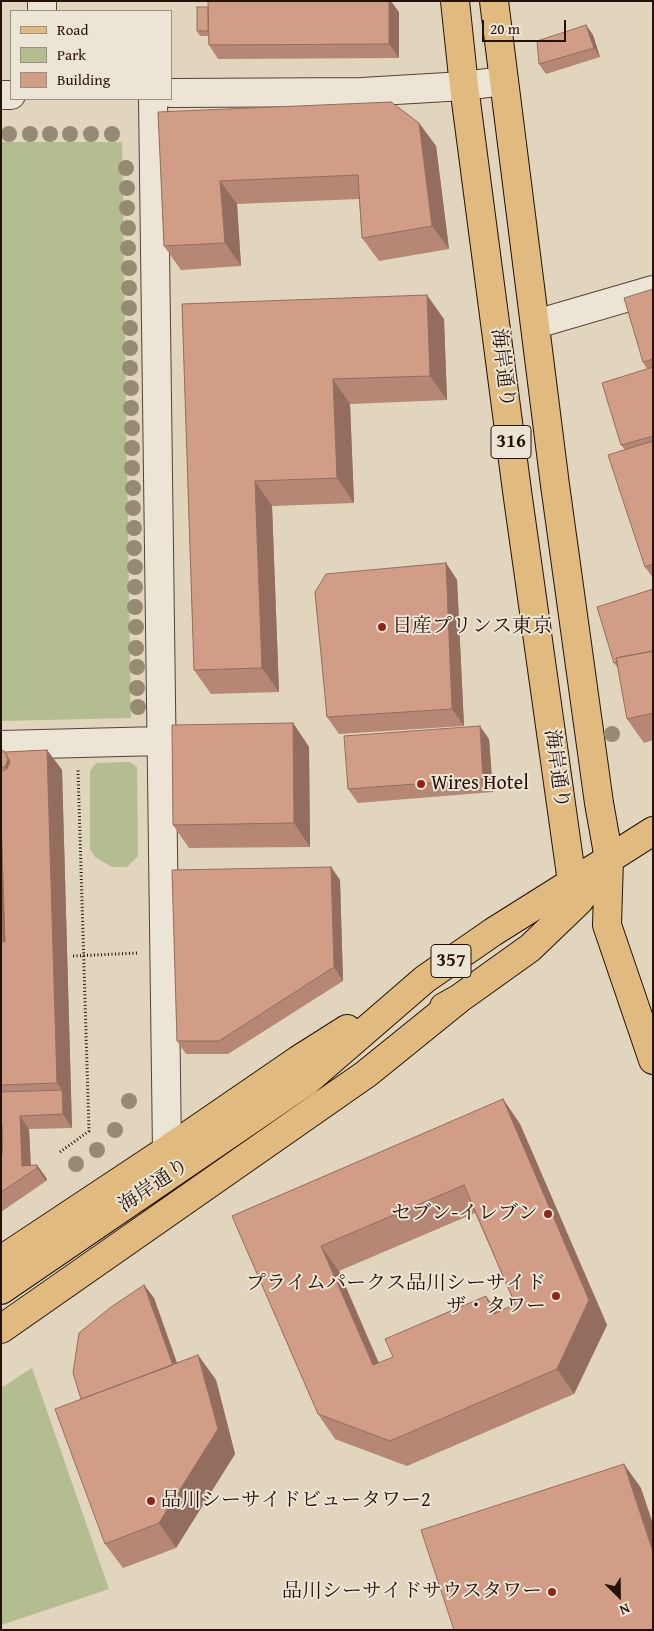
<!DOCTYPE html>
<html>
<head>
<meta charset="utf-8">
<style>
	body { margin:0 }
	#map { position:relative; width:654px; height:1631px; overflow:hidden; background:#e1d5bd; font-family:"Gentium Book Plus",serif }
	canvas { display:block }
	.frame { position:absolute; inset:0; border:2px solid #251207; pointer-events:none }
	.legend { position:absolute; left:10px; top:10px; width:162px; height:90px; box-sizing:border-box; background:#ece4d4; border:1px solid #9c9082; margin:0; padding:6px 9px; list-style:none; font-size:15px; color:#251207 }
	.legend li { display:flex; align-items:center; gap:10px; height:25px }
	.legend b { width:25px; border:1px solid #9c9082 }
	.north { position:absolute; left:594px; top:1571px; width:50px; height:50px; -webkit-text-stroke:4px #ece4d4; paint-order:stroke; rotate:157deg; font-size:14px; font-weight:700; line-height:20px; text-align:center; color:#251207 }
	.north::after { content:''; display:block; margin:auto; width:18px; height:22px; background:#251207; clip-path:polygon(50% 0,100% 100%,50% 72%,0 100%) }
	.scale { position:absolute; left:482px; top:20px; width:84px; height:22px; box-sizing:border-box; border:2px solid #251207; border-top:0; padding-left:6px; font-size:15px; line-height:18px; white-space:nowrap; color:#251207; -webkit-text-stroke:4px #ece4d4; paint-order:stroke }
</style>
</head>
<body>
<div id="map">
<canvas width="654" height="1631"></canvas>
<div class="frame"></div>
<ul class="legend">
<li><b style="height:6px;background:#e0ba7e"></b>Road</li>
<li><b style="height:14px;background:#b4bd90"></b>Park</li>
<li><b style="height:14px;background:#d29d87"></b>Building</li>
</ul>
<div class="north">N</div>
<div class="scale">20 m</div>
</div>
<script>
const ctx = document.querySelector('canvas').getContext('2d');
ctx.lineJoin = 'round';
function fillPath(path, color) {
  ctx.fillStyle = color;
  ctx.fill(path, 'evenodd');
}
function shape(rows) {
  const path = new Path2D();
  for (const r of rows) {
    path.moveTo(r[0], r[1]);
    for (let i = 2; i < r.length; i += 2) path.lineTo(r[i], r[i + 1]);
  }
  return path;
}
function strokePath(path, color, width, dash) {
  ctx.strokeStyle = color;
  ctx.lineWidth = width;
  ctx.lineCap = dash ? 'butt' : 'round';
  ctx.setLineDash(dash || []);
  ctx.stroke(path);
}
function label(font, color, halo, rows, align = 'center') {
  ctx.font = font + ' "Gentium Book Plus","Noto Serif JP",serif';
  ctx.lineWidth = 4;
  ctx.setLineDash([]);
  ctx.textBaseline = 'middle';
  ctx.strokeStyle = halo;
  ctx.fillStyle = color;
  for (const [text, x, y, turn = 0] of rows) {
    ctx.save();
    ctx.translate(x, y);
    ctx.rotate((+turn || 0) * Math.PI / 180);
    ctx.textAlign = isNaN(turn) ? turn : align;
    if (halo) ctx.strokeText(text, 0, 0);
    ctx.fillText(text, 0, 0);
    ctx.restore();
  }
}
const green = shape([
	[1,142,122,142,131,718,1,721],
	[130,762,137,767,138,856,127,867,112,867,95,857,90,849,90,771,96,763],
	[32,1368,109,1589,1,1625,1,1388]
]);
const path = shape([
	[73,956,138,953],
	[60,1152,89,1131,78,770]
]);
const minor = shape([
	[42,1,42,11],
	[171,93,362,92,464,86,503,81],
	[1,95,11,95],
	[153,99,167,1150],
	[536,324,653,290],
	[1,745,161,741]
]);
const major = shape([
	[455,1,464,86,517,491,572,882],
	[494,1,555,485,599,803,609,859,653,831]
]);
const highway = shape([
	[609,859,607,925,653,1060],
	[444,1007,460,998,530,948,579,901,601,870],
	[1,1260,167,1150,298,1060,347,1029],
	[1,1290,307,1081,425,979,493,932,609,859],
	[1,1329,366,1074,460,998]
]);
const trees = [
	[9,134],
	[30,134],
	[50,134],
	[70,134],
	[91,134],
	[112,134],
	[126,168],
	[127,188],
	[127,208],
	[128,228],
	[128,248],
	[129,268],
	[129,288],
	[129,308],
	[130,328],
	[130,348],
	[130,368],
	[131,388],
	[131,408],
	[132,428],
	[132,448],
	[132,468],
	[133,488],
	[133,508],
	[134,528],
	[134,548],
	[135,567],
	[135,587],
	[135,607],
	[136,627],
	[136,648],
	[137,667],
	[137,688],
	[138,707],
	[612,734],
	[129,1101],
	[115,1130],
	[97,1150],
	[76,1164]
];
const wall = shape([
	[399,12,399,58,218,59,209,45,208,36,200,36,197,31],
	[586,25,593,35,600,57,546,74,539,64],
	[158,112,419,123,436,146,449,249,379,261,362,238,359,199,237,204,241,266,181,270,164,246],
	[653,289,653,578,645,567,625,450,621,445,647,369,643,362],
	[182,304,444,319,447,400,350,404,354,503,272,506,279,692,211,694,194,670],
	[446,563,457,580,464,726,339,734,327,717],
	[653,589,653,740,644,743,627,719,618,668,614,663],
	[293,723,309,747,310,847,189,848,173,825],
	[489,739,493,792,358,803,348,789],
	[1,749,5,752,47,750,62,770,72,1128,29,1129,31,1165,37,1165,47,1179,46,1181,1,1212],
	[331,867,340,880,343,981,228,1054,186,1054,177,1041],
	[503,1099,520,1124,607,1325,574,1394,407,1466,335,1439,318,1414,232,1216],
	[475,1213,515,1304,379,1363,339,1271],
	[144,1285,154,1298,177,1363,198,1355,216,1380,235,1454,176,1548,123,1568,105,1544,81,1399]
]);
const shadedWall = shape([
	[389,1,391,1,399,12,399,58,389,44],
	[586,25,593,35,600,57,594,48],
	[419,123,436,146,449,249,432,226],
	[220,181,237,204,241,266,225,243],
	[427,295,444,319,447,400,430,376],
	[333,379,350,404,354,503,337,478],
	[255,481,272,506,279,692,262,668],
	[446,563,457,580,464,726,452,709],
	[293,723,309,747,310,847,294,823],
	[480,726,489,739,493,792,483,779],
	[47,750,62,770,72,1128,63,1114,62,1090,57,1083],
	[5,752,21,775,22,790,5,767],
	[1,775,20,963,3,940,1,871],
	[331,867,340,880,343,981,334,967],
	[503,1099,520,1124,607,1325,574,1394,557,1369],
	[20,1116,29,1129,31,1172,22,1166],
	[37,1165,47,1179,46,1181,37,1168],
	[321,1246,339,1271,390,1390,373,1365],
	[144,1285,154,1298,186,1389,176,1375],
	[486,1296,504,1321,494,1314],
	[198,1355,216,1380,235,1454,176,1548,159,1523],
	[624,1464,641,1488,653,1524,653,1552]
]);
const building = shape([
	[208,1,389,1,389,44,209,45,208,1],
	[197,7,208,7,208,31,197,31,197,7],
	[586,25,594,48,539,64,537,41,586,25],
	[391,102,419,123,432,226,362,238,358,175,220,181,225,243,164,246,158,112,391,102],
	[653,289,653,359,643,362,624,298,653,289],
	[427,295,430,376,333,379,337,478,255,481,262,668,194,670,182,304,427,295],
	[653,367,653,436,621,445,602,383,653,367],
	[653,441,653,564,645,567,608,455,653,441],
	[446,563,452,709,327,717,315,592,326,574,446,563],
	[653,589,653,651,616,658,617,662,614,663,597,607,653,589],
	[653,651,653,713,627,719,616,658,653,651],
	[293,723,294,823,173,825,172,725,293,723],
	[480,726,483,779,348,789,344,736,480,726],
	[1,749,5,752,8,759,5,767,1,768,1,749],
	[47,750,57,1083,1,1085,1,942,5,942,1,816,1,772,7,769,10,762,5,752,47,750],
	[331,867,334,967,219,1041,177,1041,172,870,331,867],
	[1,871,3,940,1,940,1,871],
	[62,1090,63,1114,20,1116,22,1166,37,1165,37,1168,1,1192,1,1154,2,1154,1,1092,62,1090],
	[503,1099,589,1300,557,1369,390,1441,318,1414,232,1216,503,1099],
	[464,1185,515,1304,494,1314,486,1296,385,1339,393,1357,373,1365,321,1246,464,1185],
	[2,1125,2,1154,1,1154,1,1125,2,1125],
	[144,1285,173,1365,81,1399,73,1373,79,1333,111,1307,144,1285],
	[198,1355,218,1429,159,1523,105,1544,55,1409,198,1355],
	[624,1464,653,1552,653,1630,454,1630,421,1530,624,1464]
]);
const markers = [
	[382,627,5,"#8f2418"],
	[421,784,5,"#8f2418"],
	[548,1214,5,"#8f2418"],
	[556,1296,5,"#8f2418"],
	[151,1501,5,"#8f2418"],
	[552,1592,5,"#8f2418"]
];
const shields = [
	[511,442,40],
	[451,961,40]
];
const shieldNames = [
	["316",511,442],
	["357",451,961]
];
const streetNames = [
	["海岸通り",502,368,83],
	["海岸通り",556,769,82],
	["海岸通り",154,1186,-34]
];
const poiNames = [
	["日産プリンス東京",392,627],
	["Wires Hotel",431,784],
	["セブン-イレブン",538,1214,"right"],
	["プライムパークス品川シーサイド",546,1284,"right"],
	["ザ・タワー",546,1307,"right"],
	["品川シーサイドビュータワー2",161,1501],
	["品川シーサイドサウスタワー",542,1592,"right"]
];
fillPath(green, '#b4bd90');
strokePath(minor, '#544334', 30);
strokePath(major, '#251207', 30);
strokePath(highway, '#251207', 30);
strokePath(path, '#251207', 3, [1, 2.5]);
strokePath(minor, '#ece4d4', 28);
strokePath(major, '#e0ba7e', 28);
strokePath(highway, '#e0ba7e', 28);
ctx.fillStyle = '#958b73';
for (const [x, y] of trees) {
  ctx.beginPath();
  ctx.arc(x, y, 8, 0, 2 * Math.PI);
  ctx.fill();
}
fillPath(wall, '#b58774');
fillPath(shadedWall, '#936e5e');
fillPath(building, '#d29d87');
strokePath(building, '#936e5e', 1);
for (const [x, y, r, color] of markers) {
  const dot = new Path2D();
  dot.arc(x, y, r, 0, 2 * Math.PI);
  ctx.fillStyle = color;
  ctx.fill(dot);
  strokePath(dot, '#ece4d4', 2);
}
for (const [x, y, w] of shields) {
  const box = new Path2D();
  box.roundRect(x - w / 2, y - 16.5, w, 33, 4);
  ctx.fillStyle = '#ece4d4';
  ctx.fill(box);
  strokePath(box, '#251207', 1);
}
label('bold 19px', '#251207', null, shieldNames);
label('20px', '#251207', '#ece4d4', streetNames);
label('20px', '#251207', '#ece4d4', poiNames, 'left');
</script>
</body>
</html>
